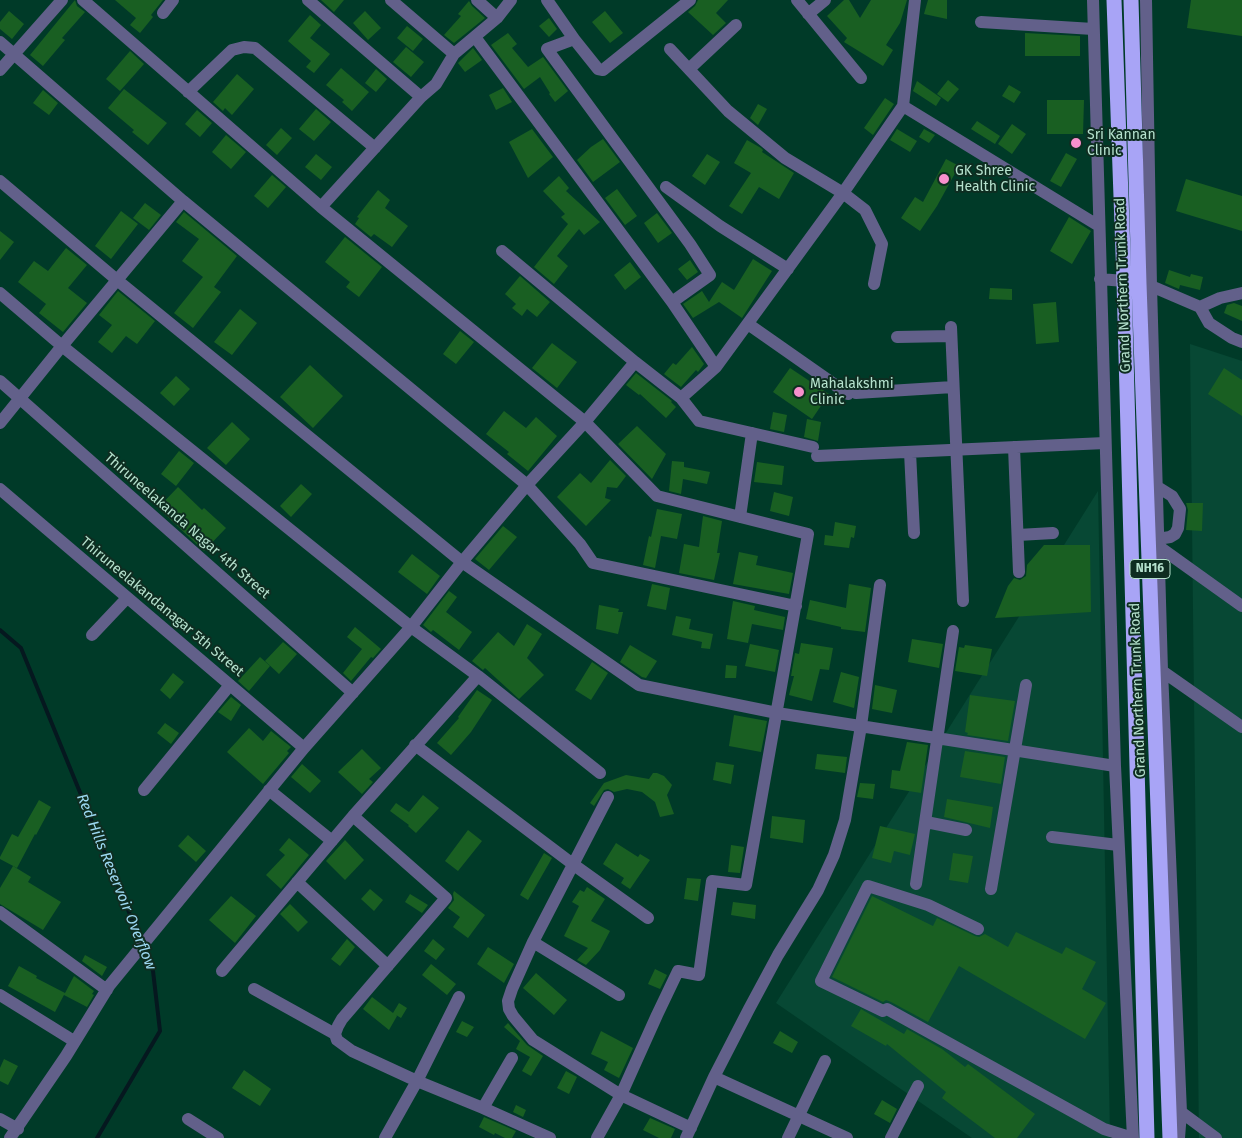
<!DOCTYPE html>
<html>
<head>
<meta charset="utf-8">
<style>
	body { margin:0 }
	canvas { display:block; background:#003a28 }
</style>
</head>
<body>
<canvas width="1242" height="1138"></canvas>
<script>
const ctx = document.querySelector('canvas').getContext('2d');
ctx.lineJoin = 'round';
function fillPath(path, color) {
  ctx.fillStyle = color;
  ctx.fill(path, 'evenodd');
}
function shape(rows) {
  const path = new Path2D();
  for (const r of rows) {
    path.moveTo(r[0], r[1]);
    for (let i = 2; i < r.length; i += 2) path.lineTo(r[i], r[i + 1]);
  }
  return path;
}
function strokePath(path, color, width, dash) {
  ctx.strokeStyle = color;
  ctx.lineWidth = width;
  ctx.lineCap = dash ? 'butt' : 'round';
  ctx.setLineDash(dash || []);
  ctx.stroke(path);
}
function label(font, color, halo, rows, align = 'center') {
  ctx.font = font + ' "Fira Sans",sans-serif';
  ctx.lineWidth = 4;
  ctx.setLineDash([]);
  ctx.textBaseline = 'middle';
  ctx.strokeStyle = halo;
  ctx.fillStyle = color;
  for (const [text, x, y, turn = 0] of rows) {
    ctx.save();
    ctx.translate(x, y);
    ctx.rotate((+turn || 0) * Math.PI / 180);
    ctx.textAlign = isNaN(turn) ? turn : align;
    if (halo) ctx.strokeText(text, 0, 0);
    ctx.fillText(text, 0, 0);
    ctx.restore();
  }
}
const built = shape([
	[1190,344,1242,361,1242,1138,1199,1138],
	[1098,491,1110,1138,972,1138,776,1003]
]);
const stream = shape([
	[0,630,21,648,153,971,160,1031,97,1138]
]);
const building = shape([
	[75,0,77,6,85,12,62,38,65,40,43,66,30,55],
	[115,0,163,0,151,15,153,17,140,33,130,25,136,18],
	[321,0,344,0,334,12],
	[698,0,728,0,716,13,726,23,713,35,688,12,695,6],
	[844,0,849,0,860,18,871,0,907,0,900,23,886,45,893,50,883,66,844,42,847,38,827,16],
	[928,0,947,0,947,19,924,14],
	[1191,0,1242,0,1242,36,1187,28],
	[469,1,472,6,485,18,454,43,444,35,461,16,458,14],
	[9,11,24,24,12,39,0,29,0,22],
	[365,11,381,28,368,40,353,23],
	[605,11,623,33,610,43,592,22],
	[310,15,321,25,310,38,330,54,314,73,306,67,311,61,288,41],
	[549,18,557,29,549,37,539,26],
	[407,26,423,39,413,51,397,38],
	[508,33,517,44,512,48,528,67,543,57,568,91,555,102,549,94,550,93,540,77,524,89,491,45],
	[1025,33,1080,36,1080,56,1025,56],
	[406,47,424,62,411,77,393,62],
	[473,48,482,60,465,72,458,63],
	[130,51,144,64,120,91,106,79],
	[341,68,369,92,352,111,342,102,344,100,326,85],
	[376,69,387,79,376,92,365,83],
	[237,74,254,89,232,115,225,108,223,111,213,102],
	[948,80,959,89,948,102,937,94],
	[917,81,941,98,936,106,913,91],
	[1009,85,1021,92,1014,103,1002,96],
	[503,88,512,102,496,110,489,95],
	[124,89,167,123,148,145,132,132,134,130,108,108],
	[43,90,58,103,49,115,33,103],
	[885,98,894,104,873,135,864,128],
	[1047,100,1084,100,1083,134,1047,134],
	[758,104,767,109,758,125,750,118],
	[316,109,331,122,314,141,299,129],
	[197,110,212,123,200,137,185,124],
	[977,121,1000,136,995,144,971,129],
	[1012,124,1026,134,1012,154,998,144],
	[281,128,292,138,277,155,266,145],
	[532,129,553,157,528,178,509,142],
	[897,129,917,141,910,152,890,140],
	[924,129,935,135,929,143,919,137],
	[226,135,246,152,231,169,212,152],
	[603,139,620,162,593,182,577,160,591,147],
	[747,140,761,148,763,150,762,152,794,173,779,199,759,187,742,214,729,206,751,173,734,163],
	[1066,153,1077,159,1061,187,1050,181],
	[316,154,332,167,321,180,305,167],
	[707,154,720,162,705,185,692,176],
	[946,159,959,166,937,206,920,231,901,218,915,197,923,202],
	[272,175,286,187,268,208,254,196],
	[559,176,569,188,566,191,600,222,584,235,579,229,557,256,568,266,554,284,534,267,568,224,561,217,565,214,543,191],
	[1186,179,1242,196,1242,231,1176,211],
	[617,189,637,216,625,225,605,198],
	[378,190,390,200,385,208,408,226,392,247,374,234,371,237,355,224,359,218,357,217],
	[145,203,161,215,149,230,133,218],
	[121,211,138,224,111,259,95,246],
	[184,212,237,256,214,287,221,292,193,328,174,313,203,277,182,261,199,239,176,222],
	[657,213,672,233,658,243,644,223],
	[1069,217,1091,231,1072,264,1050,251],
	[0,231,14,242,0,260],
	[345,237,382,267,359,297,346,287,350,282,325,262],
	[66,248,87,265,68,288,87,303,63,332,39,313,46,304,18,282,34,261,48,271],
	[753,259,772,271,742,318,719,302,693,318,683,304,702,291,709,302,722,282,734,290],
	[690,260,698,272,687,280,678,269],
	[630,262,641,277,625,290,614,275],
	[1169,270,1190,277,1191,274,1203,277,1200,290,1180,285,1179,289,1165,283],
	[520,276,550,302,537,317,527,309,522,316,512,308,516,304,505,294],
	[990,288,1012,289,1012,300,989,299],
	[118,291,155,321,137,344,126,336,112,353,98,342,112,325,99,315],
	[1056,302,1059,342,1036,344,1033,304],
	[1234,303,1242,306,1242,321,1224,313,1227,305],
	[240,309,257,323,232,355,214,342],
	[460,331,474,342,456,364,443,354],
	[552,343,577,362,557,388,532,368],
	[692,347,704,364,698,372,696,370,681,387,664,374,673,363,676,365],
	[310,365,343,396,313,428,280,397],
	[790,368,829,394,812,419,773,392],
	[1224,368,1242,380,1242,416,1208,394],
	[636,373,672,401,671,402,676,407,666,418,640,394,639,395,626,385],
	[176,376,190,389,174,406,160,393],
	[504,411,526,428,536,417,557,436,528,471,507,454,509,452,486,434],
	[773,412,787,415,784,432,770,429],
	[807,419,821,422,818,441,804,437],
	[232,422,250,439,226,465,207,448],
	[637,426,666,454,652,479,618,444],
	[179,451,194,463,176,486,161,474],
	[610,460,626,476,617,488,607,487,605,498,611,500,586,526,557,497,580,473,591,483],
	[672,461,684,462,684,467,710,472,707,484,683,479,681,494,669,491],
	[757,462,784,466,782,485,754,482],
	[301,484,312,494,291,517,280,506],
	[178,487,202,510,204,508,226,528,204,551,158,508],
	[774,492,793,497,789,516,770,511],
	[1186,503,1203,503,1202,531,1186,530,1188,510],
	[657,509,682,514,677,539,661,536,655,568,643,565,649,536,651,537],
	[703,516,722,521,717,553,720,553,714,580,679,573,684,544,699,547],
	[835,522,856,526,854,538,851,537,849,548,824,545,825,535,833,536],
	[503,526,517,537,489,570,475,559],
	[1044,545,1090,545,1091,612,995,618,1008,586,1014,578,1020,580,1026,576,1027,565],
	[739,552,758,556,756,565,793,573,789,594,733,584],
	[412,554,440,576,427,594,398,572],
	[652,584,670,588,666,610,647,606],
	[849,584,871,588,865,632,841,629,841,627,806,619,810,600,846,608],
	[449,591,457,597,446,612,472,632,459,650,433,630,431,632,423,625],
	[733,601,755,606,754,610,785,617,783,630,752,624,748,643,727,639],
	[599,605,619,609,618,612,623,612,618,634,596,629],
	[676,616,691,619,689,629,713,634,710,649,701,648,702,642,672,635],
	[527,624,542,634,527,658,544,675,519,699,485,668,483,670,472,661,498,632,514,646],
	[355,627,381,649,373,658,371,657,351,681,343,673,362,649,347,637],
	[912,639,943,644,939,668,908,662],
	[283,642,297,654,279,674,265,661],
	[801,643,833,648,829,670,820,669,812,701,789,695,794,676,791,676,795,653,799,654],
	[750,644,779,650,775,672,745,666],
	[630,645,657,661,646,678,642,677,620,662],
	[965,645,992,649,987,676,955,671,959,647,964,648],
	[260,657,270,666,249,691,238,681],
	[592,662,608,673,591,700,575,690],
	[726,665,737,666,736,678,725,678],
	[841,672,859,677,854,708,833,702],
	[173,673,184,682,170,699,160,690],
	[875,685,897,690,892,713,872,709],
	[477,690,492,700,471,732,451,755,437,743,459,718,458,717],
	[970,695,1015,701,1008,741,967,735,968,733,965,732],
	[231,697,241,705,231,721,218,712],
	[734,715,767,721,761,752,729,746],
	[165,723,179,733,171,744,157,733],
	[249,728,263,741,271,731,291,747,287,751,289,753,263,784,227,752],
	[907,742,928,745,921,793,890,788,892,770,900,771],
	[362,749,381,768,369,779,373,782,362,794,338,772],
	[965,751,1005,757,1001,784,960,777],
	[817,754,847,757,845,773,815,769],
	[716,762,734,765,731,784,713,780],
	[302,764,321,781,310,793,291,777],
	[653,773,657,773,664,776,672,785,667,795,674,814,660,817,655,802,642,792,627,789,614,792,608,789,604,790,594,806,590,803,604,783,626,775,649,779],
	[860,783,875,784,873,799,857,797],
	[423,795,439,808,416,833,408,826,409,825,390,811,396,803,409,812],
	[947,799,993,807,990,828,944,817],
	[39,800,51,807,36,835,35,834,17,868,0,859,0,857,12,834,18,837],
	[772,816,805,820,803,843,770,838],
	[880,826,915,834,910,855,894,851,891,863,872,858],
	[468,830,482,841,458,871,445,861],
	[188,835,206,851,196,862,178,846],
	[289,838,309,855,281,889,266,875,285,855,279,850],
	[345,840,364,860,345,880,326,861],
	[616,843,638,857,640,854,650,860,630,889,621,883,624,878,603,864],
	[731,845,744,847,740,873,728,872],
	[544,853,552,858,528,900,520,895],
	[953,853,973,856,968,883,949,880],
	[13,866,31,877,28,882,61,902,43,930,0,904,0,888],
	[687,878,701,879,698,901,684,899],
	[587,887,605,899,591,921,610,931,600,950,586,965,577,960,588,948,564,936,579,906,572,902,580,890,584,892],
	[370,889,383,900,374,911,361,899],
	[454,891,485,915,468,938,453,927,460,917,448,908,454,900,453,894],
	[410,894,428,905,422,913,405,902],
	[231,896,256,916,235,943,209,920],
	[872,896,933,926,937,918,975,936,979,937,985,934,1008,947,1016,932,1062,954,1066,947,1096,962,1082,989,1106,1003,1085,1039,959,966,928,1022,891,1002,886,1000,883,1002,832,977],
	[733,902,756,905,755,919,731,915],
	[290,904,308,922,298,932,280,914],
	[347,939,355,947,340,966,331,959],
	[433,939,445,949,436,960,424,951],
	[488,947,514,964,504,983,477,964],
	[85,955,107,967,102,976,82,961],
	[431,964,456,984,447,995,422,975],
	[19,966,37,976,36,978,65,993,55,1012,8,986],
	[655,969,667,975,660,989,648,984],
	[536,973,567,1000,554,1015,523,988],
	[74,976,94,991,92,994,94,995,87,1007,64,995],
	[372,997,393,1013,399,1003,407,1008,401,1018,396,1015,397,1016,389,1030,363,1009],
	[861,1009,904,1034,907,1029,942,1049,965,1067,968,1064,1035,1114,1017,1138,995,1138,942,1098,946,1092,887,1044,886,1046,851,1026],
	[462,1021,474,1027,467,1037,456,1032],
	[508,1023,527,1045,543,1056,531,1076,522,1071,530,1057,516,1049,520,1041,504,1027],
	[601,1031,633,1048,619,1078,604,1070,608,1062,591,1054],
	[780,1031,798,1042,792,1053,773,1043],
	[4,1059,18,1066,8,1085,0,1081,0,1068],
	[244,1070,271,1089,260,1106,232,1088],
	[566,1071,577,1077,569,1094,557,1088],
	[882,1100,897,1109,890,1123,874,1114],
	[516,1105,526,1110,523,1117,513,1112],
	[484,1117,516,1131,512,1138,505,1138,495,1133,494,1135,479,1127],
	[650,1118,675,1129,671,1138,659,1138,643,1130]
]);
const minor = shape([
	[308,0,421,97],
	[391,0,454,54],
	[477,0,497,18],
	[547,0,574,39,547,49,690,244,710,275,672,302],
	[797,0,861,78],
	[1093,0,1115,766,1133,1138],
	[1146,0,1151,286,1162,671,1181,1112,1179,1138],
	[163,13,173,0],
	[808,14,825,0],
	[981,22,1093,29],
	[475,37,672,302,716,367],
	[574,39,598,69,603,70,690,0],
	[0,42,183,201,527,485,580,544,593,563,796,606],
	[670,49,728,111,785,158,843,193,865,210,882,244,874,284],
	[689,69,736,25],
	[0,70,62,0],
	[188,92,232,50,244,47,255,48,375,148],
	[903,106,1099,226],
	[0,181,117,280,462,562,527,485,585,422,321,207,83,0],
	[666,187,720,226,788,269],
	[321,207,421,97,436,84,454,54,497,18,511,0],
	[502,251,635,362,681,398,699,421,813,447],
	[1100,279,1124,281,1151,286,1200,307,1209,323,1232,338,1242,342],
	[0,293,62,346,411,627,478,676,600,773],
	[1200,307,1220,298,1242,293],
	[748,324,848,394],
	[951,327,963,601],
	[897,337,951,336],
	[0,381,353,693],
	[856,393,953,387],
	[681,398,716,367,843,193,903,106,915,0],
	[0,423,62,346,183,201],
	[1014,447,1019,572],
	[910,452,914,533],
	[817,456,1105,443],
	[1156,486,1172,496,1180,509,1178,528,1175,534,1170,537,1158,539],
	[0,489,304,748],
	[740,517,752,433],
	[1018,535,1053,533],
	[1158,546,1242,606],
	[92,635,127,598],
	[1162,671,1242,727],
	[415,745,574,865,648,918],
	[144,790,230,685],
	[269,790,332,841],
	[608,797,533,942,512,989,508,1001,509,1009,513,1016,533,1040,621,1095,691,1128],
	[353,816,446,898,342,1019,338,1026,335,1034,337,1040,352,1051,417,1081,483,1108,550,1138],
	[926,822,966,830],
	[1052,837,1118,845],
	[297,882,388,966],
	[916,884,953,631],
	[991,889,1026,685],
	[0,912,107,990],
	[978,929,928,905,868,886,821,981,883,1011,887,1009,1104,1129,1133,1138],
	[533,942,619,995],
	[222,971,353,816,478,676],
	[254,989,335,1034],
	[0,995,74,1041],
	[714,1077,847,1138],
	[483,1108,512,1058],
	[1181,1112,1216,1138],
	[0,1119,18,1129],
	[188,1119,218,1138],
	[10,1138,66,1056,109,986,304,748,411,627,462,562,639,685,777,713,1115,766],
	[385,1138,417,1081,459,997],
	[597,1138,621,1095,657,1015,678,971,699,975,712,881,746,885,808,534,657,496,585,422,635,362],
	[686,1138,714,1077,749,1009,778,955,818,890,834,855,845,820,861,726,880,585],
	[788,1138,825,1061],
	[891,1138,918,1086]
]);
const highway = shape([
	[1114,0,1124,281,1147,1138],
	[1131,0,1139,284,1170,1138]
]);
const markers = [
	[1076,143,6,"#f890cc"],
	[944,179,6,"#f890cc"],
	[799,392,6,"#f890cc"]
];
const shields = [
	[1150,569,40]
];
const shieldNames = [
	["NH16",1150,569]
];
const poiNames = [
	["Sri Kannan",1087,135],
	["Clinic",1087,151],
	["GK Shree",955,171],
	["Health Clinic",955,187],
	["Mahalakshmi",810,384],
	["Clinic",810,400]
];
const streetNames = [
	["Grand Northern Trunk Road",1123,285,-92],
	["Thiruneelakanda Nagar 4th Street",187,526,41],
	["Thiruneelakandanagar 5th Street",162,607,40],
	["Grand Northern Trunk Road",1138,690,-92]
];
const waterNames = [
	["Red Hills Reservoir Overflow",116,882,68]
];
fillPath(built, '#074834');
strokePath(stream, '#05181f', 4);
fillPath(building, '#195f22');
strokePath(minor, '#62608a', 12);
strokePath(highway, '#a8a4f6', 15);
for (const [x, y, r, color] of markers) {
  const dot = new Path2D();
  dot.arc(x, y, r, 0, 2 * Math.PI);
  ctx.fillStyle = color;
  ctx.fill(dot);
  strokePath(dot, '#0e2d21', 2);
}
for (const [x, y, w] of shields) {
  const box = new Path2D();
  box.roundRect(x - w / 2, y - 9.5, w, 19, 4);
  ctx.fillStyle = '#0e2d21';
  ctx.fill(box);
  strokePath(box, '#b5e1cd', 1);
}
label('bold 12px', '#b5e1cd', null, shieldNames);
label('14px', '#b5e1cd', '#0e2d21', poiNames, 'left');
label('14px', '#b5e1cd', '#0e2d21', streetNames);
label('italic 15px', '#9bd7f0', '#0e2d21', waterNames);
</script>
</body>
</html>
